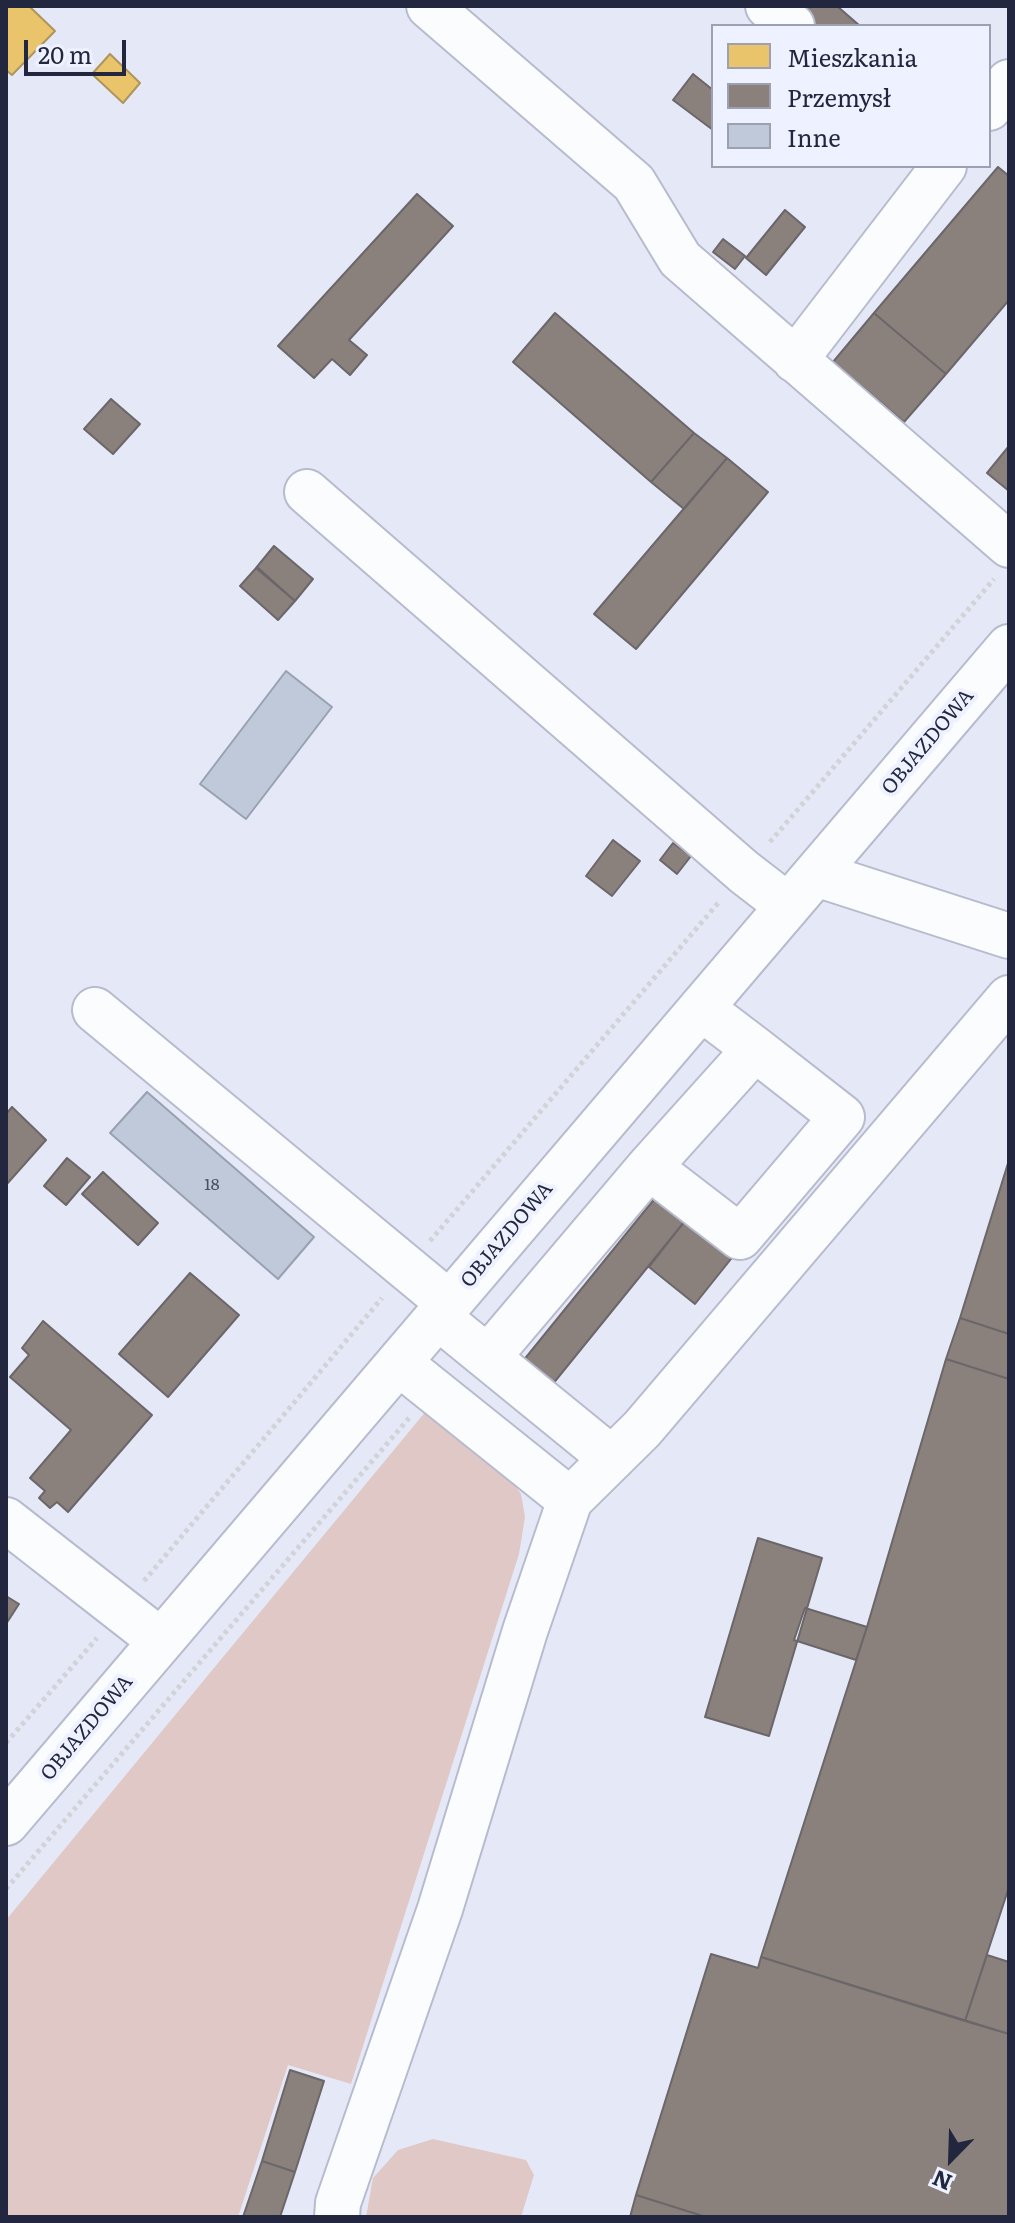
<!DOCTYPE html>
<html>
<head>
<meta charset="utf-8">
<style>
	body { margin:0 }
	#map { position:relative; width:1015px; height:2223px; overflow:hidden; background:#e5e9f7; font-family:Literata,serif }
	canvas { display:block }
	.frame { position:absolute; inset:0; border:8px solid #22263e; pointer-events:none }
	.legend { position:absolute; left:711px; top:24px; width:280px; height:144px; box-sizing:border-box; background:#eef1ff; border:2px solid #9ca0b2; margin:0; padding:10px 14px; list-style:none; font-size:24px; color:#22263e }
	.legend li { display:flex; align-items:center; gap:16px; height:40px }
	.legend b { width:40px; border:2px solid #9ca0b2 }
	.north { position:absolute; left:911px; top:2119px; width:80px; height:80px; -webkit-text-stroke:6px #eef1ff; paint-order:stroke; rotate:203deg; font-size:22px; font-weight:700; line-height:32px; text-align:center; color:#22263e }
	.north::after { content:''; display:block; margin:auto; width:28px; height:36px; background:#22263e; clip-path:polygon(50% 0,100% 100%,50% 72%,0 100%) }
	.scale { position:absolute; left:24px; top:40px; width:102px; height:36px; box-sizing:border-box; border:4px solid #22263e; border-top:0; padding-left:10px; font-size:24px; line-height:28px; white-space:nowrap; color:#22263e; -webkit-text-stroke:6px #eef1ff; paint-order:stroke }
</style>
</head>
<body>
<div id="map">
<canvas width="1015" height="2223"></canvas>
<div class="frame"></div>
<ul class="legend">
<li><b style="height:22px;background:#e9c46a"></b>Mieszkania</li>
<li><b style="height:22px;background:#8a817c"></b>Przemysł</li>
<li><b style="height:22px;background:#bfc9d9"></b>Inne</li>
</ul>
<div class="north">N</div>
<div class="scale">20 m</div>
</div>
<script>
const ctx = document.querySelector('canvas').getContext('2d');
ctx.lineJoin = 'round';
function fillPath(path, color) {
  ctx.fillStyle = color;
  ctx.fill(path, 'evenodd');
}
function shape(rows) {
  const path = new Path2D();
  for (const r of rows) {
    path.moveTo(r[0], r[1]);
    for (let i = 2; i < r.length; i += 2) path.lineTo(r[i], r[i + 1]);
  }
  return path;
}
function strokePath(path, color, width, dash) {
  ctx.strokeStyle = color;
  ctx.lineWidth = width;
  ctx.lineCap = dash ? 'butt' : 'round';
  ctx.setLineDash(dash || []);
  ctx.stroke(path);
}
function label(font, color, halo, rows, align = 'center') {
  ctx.font = font + ' Literata,serif';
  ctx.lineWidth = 8;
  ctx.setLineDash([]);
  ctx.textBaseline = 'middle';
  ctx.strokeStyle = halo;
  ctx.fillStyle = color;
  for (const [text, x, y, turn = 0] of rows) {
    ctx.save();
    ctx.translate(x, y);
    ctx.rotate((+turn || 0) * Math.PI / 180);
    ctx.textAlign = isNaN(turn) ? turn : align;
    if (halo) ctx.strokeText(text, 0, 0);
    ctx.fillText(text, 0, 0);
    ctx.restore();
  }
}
const green = shape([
	[431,1405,489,1450,521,1494,525,1517,519,1554,351,2084,288,2065,238,2217,6,2217,6,1920],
	[433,2139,526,2160,534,2175,521,2217,366,2217,373,2178,398,2150]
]);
const homes = shape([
	[7,6,29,6,55,31,12,75,6,70,7,6],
	[110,54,140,83,123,103,92,74,110,54]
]);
const industry = shape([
	[785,6,837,6,860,26,808,26,785,6],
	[693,74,713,90,713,130,673,100,693,74],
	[998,167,1009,176,1009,300,946,374,874,313,998,167],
	[417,194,453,226,349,340,367,355,350,375,332,359,314,378,278,346,417,194],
	[785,210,805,227,766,275,746,258,785,210],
	[723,239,745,256,735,269,713,252,723,239],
	[555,313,694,433,651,482,513,362,555,313],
	[874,313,946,374,904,422,833,362,874,313],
	[111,399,140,424,113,454,84,429,111,399],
	[694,433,727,458,684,509,651,482,694,433],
	[1009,446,1009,491,987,473,1009,446],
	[727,458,768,492,636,649,594,614,727,458],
	[274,546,313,579,295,601,256,568,274,546],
	[257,567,295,601,278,620,240,586,257,567],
	[613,840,640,861,612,896,586,876,613,840],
	[673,843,691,856,677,874,660,860,673,843],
	[12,1107,46,1140,6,1185,6,1114,12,1107],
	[67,1158,90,1177,66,1205,44,1186,67,1158],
	[1009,1160,1009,1334,960,1318,1009,1160],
	[103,1172,158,1223,138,1245,82,1194,103,1172],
	[660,1192,689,1216,552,1385,523,1361,660,1192],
	[688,1217,735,1254,695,1304,649,1267,688,1217],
	[190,1273,239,1315,168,1397,119,1354,190,1273],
	[960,1318,1009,1334,1009,1379,946,1359,960,1318],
	[43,1321,152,1415,68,1512,57,1502,50,1508,39,1498,45,1491,30,1478,71,1430,10,1377,29,1355,22,1348,43,1321],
	[946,1359,1009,1379,1009,1887,965,2021,761,1957,867,1627,946,1359],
	[758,1538,822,1558,769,1736,705,1717,758,1538],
	[6,1596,19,1604,6,1624,6,1596],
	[805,1608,867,1627,856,1660,794,1640,805,1608],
	[711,1954,758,1968,761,1957,1009,2034,1009,2217,706,2217,636,2195,711,1954],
	[987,1955,1009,1962,1009,2034,965,2021,987,1955],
	[290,2070,324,2081,295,2172,262,2161,290,2070],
	[262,2161,295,2172,280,2217,243,2217,262,2161],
	[636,2195,706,2217,630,2217,636,2195]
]);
const building = shape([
	[286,671,332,707,246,819,200,784,286,671],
	[147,1092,314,1237,278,1279,110,1133,147,1092]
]);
const path = shape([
	[770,842,994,579],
	[430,1241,719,902],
	[144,1581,382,1298],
	[6,1743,97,1638],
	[6,1889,409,1418]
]);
const minor = shape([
	[429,6,634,183,680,259,1009,545],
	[768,6,792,26],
	[989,108,1009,82],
	[795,360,944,166],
	[307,492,744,872,788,906],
	[816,874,1009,936],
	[701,1008,755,1049,842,1117,740,1237,649,1167,755,1049],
	[95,1010,449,1303],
	[438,1317,611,1458],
	[488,1357,649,1167],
	[399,1363,570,1500],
	[6,1520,161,1641],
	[6,1823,1009,647],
	[337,2217,338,2203,440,1909,525,1631,570,1500,642,1429,1009,998]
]);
const numberNames = [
	["18",212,1185]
];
const streetNames = [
	["OBJAZDOWA",928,742,-50],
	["OBJAZDOWA",507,1235,-50],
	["OBJAZDOWA",87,1728,-50]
];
fillPath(green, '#e0c8c7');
fillPath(homes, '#e9c46a');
strokePath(homes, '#ad955d', 2);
fillPath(industry, '#8a817c');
strokePath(industry, '#6b6669', 2);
fillPath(building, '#bfc9d9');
strokePath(building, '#98a1b1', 2);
strokePath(minor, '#b7bbcd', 48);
strokePath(path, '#d1d3d8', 5, [4, 4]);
strokePath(minor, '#fbfcfe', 44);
label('16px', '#494f65', null, numberNames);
label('20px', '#22263e', '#eef1ff', streetNames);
</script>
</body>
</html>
